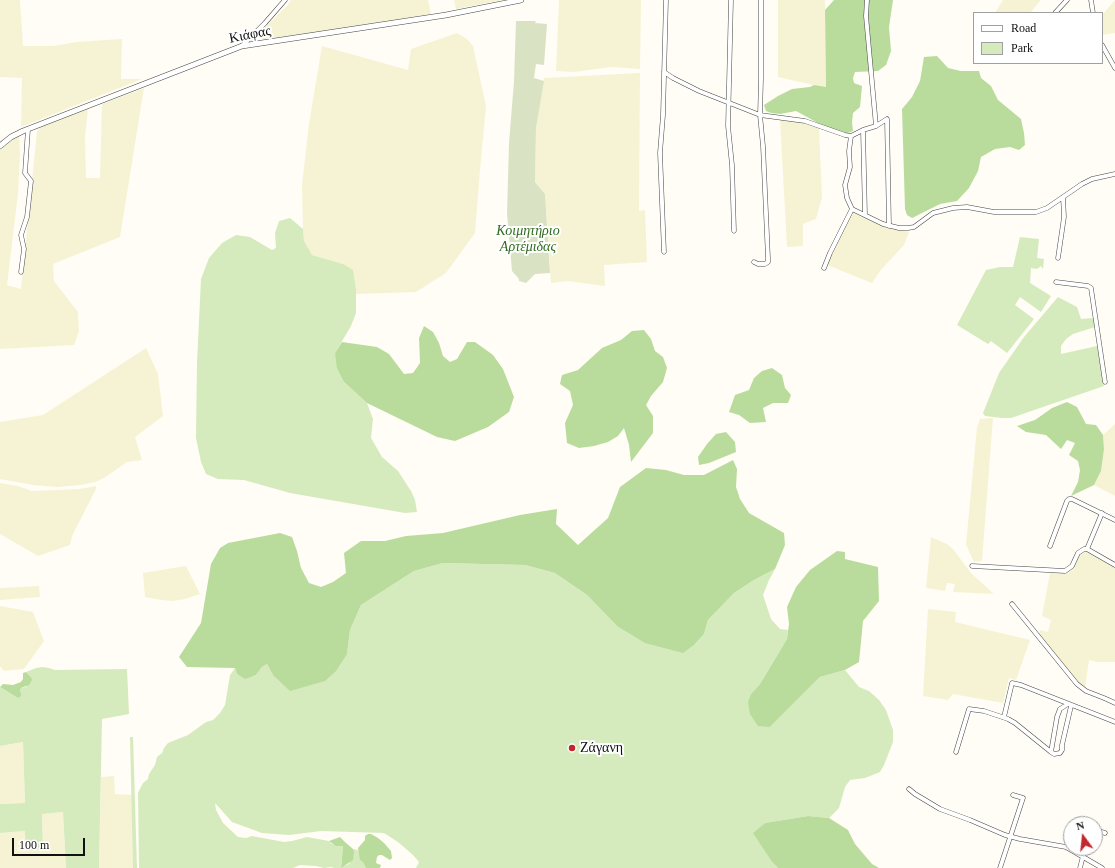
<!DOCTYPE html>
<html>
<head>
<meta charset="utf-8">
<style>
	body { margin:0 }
	#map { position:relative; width:1115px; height:868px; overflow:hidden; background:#fffdf5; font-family:"Times New Roman",serif }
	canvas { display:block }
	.legend { position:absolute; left:973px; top:12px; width:130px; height:52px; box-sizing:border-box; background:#fff; border:1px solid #a0a0a0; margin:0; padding:5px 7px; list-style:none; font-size:12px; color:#111 }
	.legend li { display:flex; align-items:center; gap:8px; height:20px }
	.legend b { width:20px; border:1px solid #a0a0a0 }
	.north { position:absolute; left:1063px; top:816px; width:40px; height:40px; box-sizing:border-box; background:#fff; border:1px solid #a0a0a0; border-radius:50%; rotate:345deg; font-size:11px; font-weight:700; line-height:16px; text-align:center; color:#111 }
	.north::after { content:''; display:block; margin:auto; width:14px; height:18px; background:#c4262e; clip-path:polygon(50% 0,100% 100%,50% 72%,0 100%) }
	.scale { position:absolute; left:12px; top:838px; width:73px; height:18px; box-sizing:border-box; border:2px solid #111; border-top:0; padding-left:5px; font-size:12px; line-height:14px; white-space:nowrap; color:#111; -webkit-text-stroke:3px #fff; paint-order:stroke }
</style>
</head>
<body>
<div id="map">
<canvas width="1115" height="868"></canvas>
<ul class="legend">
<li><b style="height:5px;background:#fff"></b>Road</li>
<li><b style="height:11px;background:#d5ebbd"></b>Park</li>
</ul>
<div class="north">N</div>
<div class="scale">100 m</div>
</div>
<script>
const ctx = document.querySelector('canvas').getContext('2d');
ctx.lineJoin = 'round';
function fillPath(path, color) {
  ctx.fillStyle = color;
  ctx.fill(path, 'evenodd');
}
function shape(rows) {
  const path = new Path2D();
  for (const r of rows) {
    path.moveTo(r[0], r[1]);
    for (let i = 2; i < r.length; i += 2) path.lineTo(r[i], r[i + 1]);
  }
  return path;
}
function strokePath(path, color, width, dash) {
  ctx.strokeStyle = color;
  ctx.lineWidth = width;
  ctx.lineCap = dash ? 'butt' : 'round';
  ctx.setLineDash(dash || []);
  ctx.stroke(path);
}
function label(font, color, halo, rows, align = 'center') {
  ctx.font = font + ' "Times New Roman",serif';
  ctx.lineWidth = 4;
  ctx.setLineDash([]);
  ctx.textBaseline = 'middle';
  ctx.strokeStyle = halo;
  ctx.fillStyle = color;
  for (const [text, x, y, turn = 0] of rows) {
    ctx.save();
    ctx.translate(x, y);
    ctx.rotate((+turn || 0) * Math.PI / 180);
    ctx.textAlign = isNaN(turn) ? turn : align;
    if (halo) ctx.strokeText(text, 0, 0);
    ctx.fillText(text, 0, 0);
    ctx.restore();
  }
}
const farmland = shape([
	[0,0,20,0,23,46,53,46,76,42,122,39,121,79,142,79,21,127,22,78,0,77],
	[291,0,428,0,431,14,279,38,266,40,262,39,260,35,261,31,287,6],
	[454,0,503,0,456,9],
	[559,0,641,0,640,69,611,67,574,72,556,71],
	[778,0,825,0,826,87,822,87,778,77],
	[1003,0,1041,0,1030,13,995,13],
	[1115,0,1115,33,1102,35,1102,15],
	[457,33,467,39,473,46,486,106,480,170,475,233,446,273,416,292,356,294,356,290,343,264,312,255,304,241,303,229,302,185,309,124,322,46,408,70,411,49],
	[640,73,639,211,645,210,647,262,604,265,605,286,567,281,551,283,545,194,535,182,536,128,544,78],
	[144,88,120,237,53,264,54,281,78,312,79,331,74,345,0,349,0,148,11,139,19,135,20,154,18,194,7,285,21,289,37,131,42,126,88,109,85,137,86,178,100,178,102,104],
	[780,120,798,121,819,128,822,197,816,219,803,224,803,246,787,247],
	[852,212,878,224,909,232,904,245,880,271,872,283,827,265],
	[146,348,158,374,163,416,135,437,142,460,127,462,104,478,95,482,81,485,57,487,33,485,0,479,0,422,43,415],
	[993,418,982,561,974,562,966,545,977,427,980,419],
	[1115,424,1115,496,1094,485,1101,471,1104,449,1103,435],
	[0,483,18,486,32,491,80,489,96,486,96,489,72,536,70,545,38,556,0,534],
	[931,537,947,544,953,549,971,573,994,594,953,592,955,584,947,583,945,591,926,588],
	[1085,551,1115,567,1115,662,1097,662,1089,660,1085,688,1077,682,1039,635,1040,630,1048,632,1051,620,1042,616,1050,573,1065,573,1072,568,1076,563,1079,554],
	[186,566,200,594,185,599,173,601,161,600,145,597,143,573],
	[39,586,40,597,0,600,0,588],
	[0,606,33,612,44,641,24,669,4,671,0,666],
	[928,609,956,612,955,622,1030,640,1016,680,1009,678,1003,703,953,694,948,700,923,696],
	[23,742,25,803,0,804,0,746],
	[114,776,115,794,132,795,133,868,99,868,101,777],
	[63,812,66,868,0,868,0,833,25,831,43,849,42,814]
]);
const green = shape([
	[290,218,303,229,304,241,312,255,343,264,353,270,356,290,356,313,351,326,335,353,344,382,367,403,373,419,371,438,382,457,398,471,411,491,415,500,417,512,405,513,290,493,244,480,218,479,206,474,201,462,196,438,197,362,201,279,209,258,222,243,236,235,250,237,272,250,276,248,275,233,279,221],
	[1020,237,1039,239,1037,258,1044,259,1043,269,1041,266,1037,269,1031,268,1030,283,1051,296,1041,312,1020,297,1015,305,1034,319,1007,353,991,341,988,344,957,325,986,270,1000,267,1013,267],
	[1058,297,1077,307,1081,319,1093,318,1095,327,1073,334,1066,339,1061,346,1061,354,1097,346,1104,386,1011,418,1002,418,985,416,983,413,999,373,1024,337],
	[443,563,525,565,555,573,587,595,617,626,695,644,704,634,708,620,734,593,754,580,775,569,769,580,763,595,771,619,780,629,788,630,787,639,760,684,751,694,770,727,820,677,845,670,859,687,869,691,879,700,886,710,893,730,893,742,884,765,880,772,865,778,850,780,845,787,839,808,829,818,808,816,765,823,754,833,772,862,778,868,416,868,419,862,413,855,398,842,384,833,321,831,289,835,262,833,232,822,215,803,216,810,223,823,238,837,246,838,252,836,284,842,292,841,307,837,329,841,332,844,343,846,341,867,349,864,353,856,353,849,358,850,366,868,334,868,331,867,324,868,316,866,300,865,293,868,139,868,138,793,143,783,148,779,149,774,155,765,157,757,162,753,164,748,168,743,188,735,206,722,213,720,220,713,225,705,230,675,235,668,237,674,242,676,252,676,256,675,262,667,267,664,273,675,347,654,350,630,361,605,414,571],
	[43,667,49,668,55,670,127,669,129,714,102,719,99,868,66,868,63,812,42,814,43,849,26,850,25,831,0,833,0,804,25,803,23,742,0,746,0,687,18,698,21,693,20,690,21,688,26,687,31,677,26,672,36,668],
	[130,737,133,737,137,868,133,868]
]);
const forest = shape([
	[834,0,893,0,889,27,891,51,886,65,878,71,855,72,853,78,854,83,862,86,860,107,853,113,852,122,853,131,848,133,837,131,818,123,796,111,780,114,771,113,766,111,764,105,778,96,792,89,810,87,814,85,826,87,825,10],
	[937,56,948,68,961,71,979,71,981,78,991,86,998,100,1021,119,1024,133,1025,145,1019,150,1010,147,995,149,981,157,978,171,969,188,957,201,940,204,912,218,907,215,905,209,902,109,912,97,920,81,924,57],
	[424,326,433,332,439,343,443,356,450,362,457,359,467,342,475,342,493,355,503,369,514,397,509,412,488,427,455,441,437,437,367,403,344,382,337,368,335,353,342,342,377,347,389,354,404,374,413,373,420,363,419,338],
	[644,330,651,339,655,351,663,357,667,368,663,382,651,396,646,405,653,416,653,433,631,462,629,445,624,428,618,436,608,442,594,446,579,448,567,443,565,423,573,405,570,391,560,384,562,375,578,370,602,348,621,340,632,331],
	[772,368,782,375,785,388,791,395,788,403,773,403,763,408,766,422,750,423,739,415,729,412,735,395,749,390,754,378,762,371],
	[1067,402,1077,407,1086,424,1096,425,1103,435,1104,449,1101,471,1094,485,1071,496,1078,482,1080,470,1078,461,1069,455,1075,443,1067,440,1061,449,1046,435,1026,432,1017,426,1035,420,1052,408],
	[726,432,735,442,736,452,709,463,699,465,698,457,707,444,716,434],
	[733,460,737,469,736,487,740,499,749,513,784,533,785,545,775,569,754,580,734,593,708,620,704,634,695,644,683,653,645,643,617,626,587,595,555,573,525,565,443,563,414,571,361,605,350,630,347,654,336,671,325,681,290,691,273,675,267,664,262,667,256,675,245,679,237,674,235,668,187,667,179,657,201,623,211,564,220,548,228,543,280,533,292,537,297,551,301,568,309,583,321,587,333,582,346,573,344,553,361,541,385,541,406,536,443,533,520,515,557,509,556,524,578,545,608,518,620,487,646,468,666,470,684,475,704,475],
	[837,551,845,552,845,559,878,567,879,601,863,621,859,662,845,670,820,677,770,727,758,726,750,714,748,702,751,694,760,684,787,639,789,624,787,607,796,587,810,570],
	[26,672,31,677,32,680,29,685,21,688,20,690,21,693,21,696,18,698,0,687,3,684,13,685,21,682,23,679,23,673],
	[808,816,829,818,848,830,855,844,872,864,879,868,778,868,772,862,753,833,765,823],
	[368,834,371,834,378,838,384,843,391,851,392,858,390,860,382,855,379,855,377,857,376,863,381,865,380,868,366,868,363,862,360,860,358,848,365,840,365,836],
	[340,837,345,842,353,849,354,852,353,860,341,868,343,846,336,846,329,841]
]);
const cemetery = shape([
	[516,21,536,21,535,23,547,24,544,65,536,64,534,78,544,81,536,128,535,182,545,194,550,273,535,274,526,283,519,281,519,279,512,271,507,213,509,143,514,81]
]);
const minor = shape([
	[731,0,728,126,732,165,734,231],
	[867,0,866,16,876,126,887,119,889,226],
	[1091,0,1093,13],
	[1055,13,1067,0],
	[1102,45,1115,68],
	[242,46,265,23,285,0],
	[664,72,673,78,699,91,760,115,805,121,845,135,851,136,863,130],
	[852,209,883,224,899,228,908,228,914,227,933,213,953,208,967,207,994,212,1036,212,1047,208,1082,184,1092,179,1115,174],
	[865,215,863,130,876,126],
	[664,252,660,153,663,115,666,0],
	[1058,258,1064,217,1063,197],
	[754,262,758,264,765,264,768,262,768,258,763,146,760,115,761,79,761,0],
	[824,268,830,253,852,209,847,198,845,185,850,167,849,151,851,136],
	[21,272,24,249,21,235,27,217,31,181,25,173,28,129],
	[1056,282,1088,286,1091,288,1105,382],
	[1050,546,1067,501,1069,499,1072,499,1115,520],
	[1087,549,1102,513],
	[972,566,1065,571,1072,566,1078,553,1084,549,1087,549,1115,565],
	[1012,604,1077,684,1086,691,1104,698,1115,703],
	[1004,717,1012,683,1021,685,1115,722],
	[956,752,969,709,984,711,1008,719,1015,723,1051,752,1057,717,1060,709,1068,704],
	[1051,752,1054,754,1060,753,1062,750,1062,745,1071,706],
	[909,789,915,794,940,809,970,820,1005,835,1020,839,1066,847,1102,868],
	[1095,830,1105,833],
	[1000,868,1023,798,1013,795],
	[1080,868,1085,848]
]);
const tertiary = shape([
	[0,146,11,137,23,131,242,46,446,15,521,0]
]);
const markers = [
	[572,748,4,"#c4262e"]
];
const streetNames = [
	["Κιάφας",250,35,-11]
];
const parkNames = [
	["Κοιμητήριο",528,231],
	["Αρτέμιδας",528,247]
];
const poiNames = [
	["Ζάγανη",580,748]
];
fillPath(farmland, '#f6f3d4');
fillPath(green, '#d5ebbd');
fillPath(forest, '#b9dc9c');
fillPath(cemetery, '#d9e3c4');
strokePath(minor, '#444', 5);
strokePath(tertiary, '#444', 6);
strokePath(minor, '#fff', 4);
strokePath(tertiary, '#fff', 5);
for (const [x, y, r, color] of markers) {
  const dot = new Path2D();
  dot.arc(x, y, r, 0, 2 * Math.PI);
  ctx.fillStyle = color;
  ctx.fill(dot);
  strokePath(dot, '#fff', 1.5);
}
label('14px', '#111', '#fff', streetNames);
label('italic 14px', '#2f6b1f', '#fff', parkNames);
label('14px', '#111', '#fff', poiNames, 'left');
</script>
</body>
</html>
